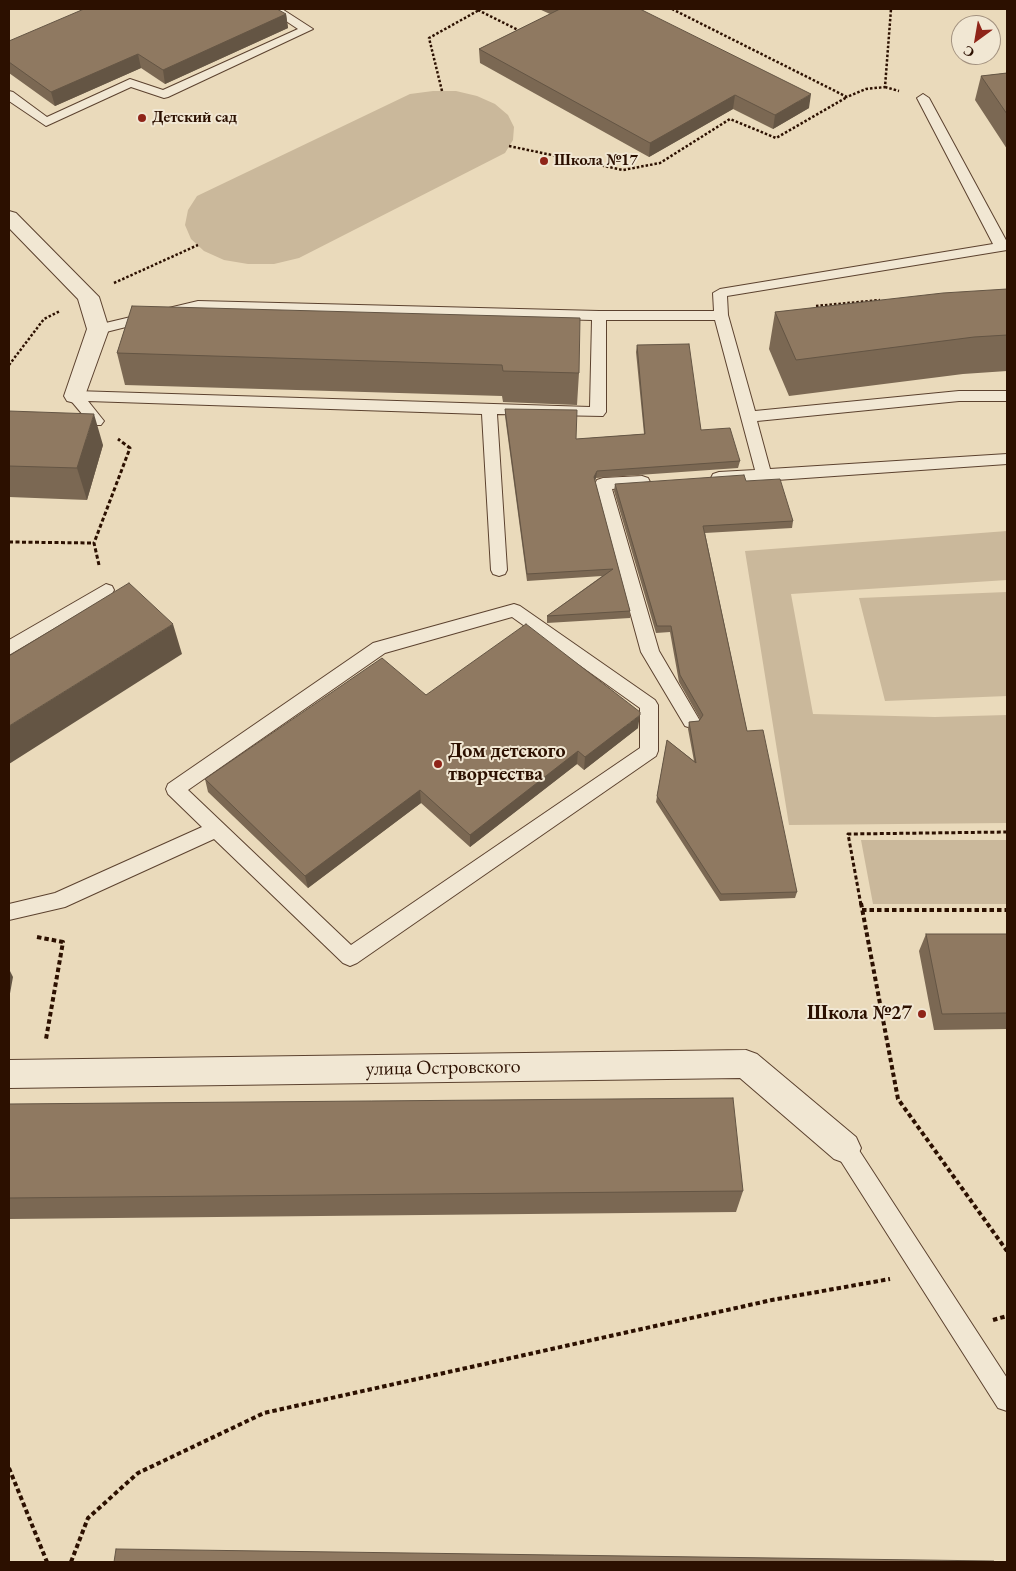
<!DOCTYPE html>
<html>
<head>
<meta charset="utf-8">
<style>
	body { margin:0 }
	#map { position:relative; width:1016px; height:1571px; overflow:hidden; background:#eadabb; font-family:"EB Garamond",serif }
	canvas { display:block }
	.frame { position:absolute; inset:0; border:10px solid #2c1000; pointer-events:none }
	.north { position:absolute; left:951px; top:15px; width:50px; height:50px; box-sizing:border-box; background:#f1e7d3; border:1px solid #a2917f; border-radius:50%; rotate:212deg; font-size:14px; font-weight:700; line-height:20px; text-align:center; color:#2c1000 }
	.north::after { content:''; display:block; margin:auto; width:18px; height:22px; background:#8f2418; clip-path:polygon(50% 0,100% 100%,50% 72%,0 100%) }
</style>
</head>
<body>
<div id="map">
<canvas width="1016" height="1571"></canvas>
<div class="frame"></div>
<div class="north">С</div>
</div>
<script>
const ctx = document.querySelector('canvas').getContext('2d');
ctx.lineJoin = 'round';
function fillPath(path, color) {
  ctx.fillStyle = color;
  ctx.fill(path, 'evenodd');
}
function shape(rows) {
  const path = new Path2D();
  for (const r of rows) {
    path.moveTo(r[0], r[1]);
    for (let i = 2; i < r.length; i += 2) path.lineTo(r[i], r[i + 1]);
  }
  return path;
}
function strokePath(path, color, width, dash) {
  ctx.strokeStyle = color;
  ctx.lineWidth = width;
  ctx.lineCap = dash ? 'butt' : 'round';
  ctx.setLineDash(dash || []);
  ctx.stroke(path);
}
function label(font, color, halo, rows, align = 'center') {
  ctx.font = font + ' "EB Garamond",serif';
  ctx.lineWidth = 4;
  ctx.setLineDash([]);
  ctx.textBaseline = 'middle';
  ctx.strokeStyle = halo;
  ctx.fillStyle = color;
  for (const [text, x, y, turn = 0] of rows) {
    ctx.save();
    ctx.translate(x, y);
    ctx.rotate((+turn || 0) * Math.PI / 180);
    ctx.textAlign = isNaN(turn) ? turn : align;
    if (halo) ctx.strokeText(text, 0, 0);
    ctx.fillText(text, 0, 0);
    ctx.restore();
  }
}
const green = shape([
	[433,91,456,91,477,96,495,104,508,115,514,127,513,140,505,153,299,258,274,264,248,264,224,260,204,251,191,239,185,225,188,210,197,196,410,94],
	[1007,531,1007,580,791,594,813,714,935,717,1007,715,1007,823,789,825,745,551],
	[1007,592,1007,696,885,701,859,598],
	[861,840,1007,840,1007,904,873,904]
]);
const pathFar2 = shape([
	[672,9,847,97,866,89,885,87,891,9],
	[478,10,520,31],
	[885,87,899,91],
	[442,91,429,38,481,9],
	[509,146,623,170,660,163,730,119,776,138,847,97],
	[114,283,198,245],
	[816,306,880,300],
	[9,365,44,319,60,311]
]);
const pathFar1 = shape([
	[9,542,94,543],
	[99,565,94,543,130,448,118,439],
	[861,905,848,834,1007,832]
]);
const path = shape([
	[861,903,898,1099,1007,1251],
	[862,910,1007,910],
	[37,937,63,942,46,1039],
	[993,1320,1007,1316],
	[9,1468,47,1562],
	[71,1562,88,1518,138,1473,264,1413,772,1300,890,1279]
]);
const service = shape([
	[268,9,282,9,313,29,168,97,164,98,131,87,46,126,9,101,9,91,13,92,47,117,130,79,163,90,298,29,268,9],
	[923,94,929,98,1007,242,1007,250,727,296,728,315,755,411,959,391,1007,391,1007,401,959,401,757,421,770,469,1007,454,1007,464,719,484,713,482,711,478,713,474,719,472,755,470,715,320,606,320,606,412,603,416,497,414,507,570,505,574,499,576,493,574,491,570,482,414,88,401,104,421,101,425,70,425,65,424,62,420,65,416,70,415,83,415,67,396,75,391,590,407,592,320,198,309,98,334,91,329,93,326,198,301,599,311,714,311,713,293,720,289,993,244,917,98,923,94],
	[642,476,648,478,650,482,648,486,612,489,659,651,700,721,697,726,691,728,685,726,641,652,595,484,597,480,603,478,642,476],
	[106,584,112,586,114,590,112,594,9,655,9,640,106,584],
	[514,604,520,606,655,700,658,705,658,751,656,756,357,963,350,966,343,963,214,839,65,907,9,920,9,904,55,893,202,827,168,794,166,789,168,784,373,643,514,604],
	[512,617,640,708,640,748,351,945,188,790,385,653,512,617],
	[845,1138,853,1141,1007,1378,1007,1411,998,1408,837,1155,834,1148,837,1141,845,1138]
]);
const minor = shape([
	[9,211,16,213,99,297,109,329,83,401,75,403,67,401,64,396,87,329,78,299,9,228,9,211],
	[746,1050,757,1054,856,1137,861,1148,856,1159,845,1163,834,1159,740,1078,9,1088,9,1060,746,1050]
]);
const wall = shape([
	[539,9,640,9,809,108,773,129,733,109,649,157,480,63,479,49,550,14],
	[286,14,288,28,165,84,141,68,55,106,9,73,9,41],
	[1007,73,1007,149,975,100,981,76],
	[1007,289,1007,371,963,374,789,396,769,349,775,312],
	[132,306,579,373,577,405,503,402,502,396,125,385,117,353],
	[637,345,701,430,740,461,738,468,596,478,595,481,630,611,630,618,547,623,547,616,602,576,527,581,505,416,505,409,576,439,644,434,636,352],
	[9,411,103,445,87,500,9,497],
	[746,481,793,521,792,528,705,533,747,731,797,892,795,898,720,901,656,802,667,740,694,761,688,729,689,722,699,721,700,719,679,682,670,632,656,633,614,491,615,484],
	[426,695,638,728,584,770,577,764,470,847,421,803,308,888,208,792,205,779],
	[926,934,1007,934,1007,1029,934,1030,919,951],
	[9,1104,743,1191,736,1212,9,1219]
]);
const shadedWall = shape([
	[286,14,288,28,165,84,163,70],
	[138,54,141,68,55,106,51,92],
	[811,94,809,108,773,129,775,115],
	[735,95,733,109,649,157,650,143],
	[94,414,103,445,87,500,77,468],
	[597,471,596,478,593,484,594,477],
	[173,624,182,654,9,764,9,726],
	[640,715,638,728,584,770,585,757],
	[578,751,577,764,470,847,470,835],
	[420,790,421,803,308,888,305,876],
	[9,969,13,977,9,999]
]);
const building = shape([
	[84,9,277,9,286,14,163,70,138,54,51,92,9,62,9,41,84,9],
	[560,9,640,9,811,94,775,115,735,95,650,143,479,49,560,9],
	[1007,73,1007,114,981,76,1007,73],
	[1007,289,1007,335,974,337,796,360,775,312,943,293,1007,289],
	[132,306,580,318,579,373,503,371,502,365,117,353,132,306],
	[689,344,701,430,730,428,740,461,597,471,594,477,630,611,547,616,613,569,527,574,505,409,577,410,576,439,645,434,637,345,689,344],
	[9,411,94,414,77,468,9,466,9,411],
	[744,475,746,481,780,479,793,521,703,526,747,731,763,730,797,892,721,894,657,796,667,740,696,763,689,722,699,721,703,715,680,675,671,626,657,626,615,484,744,475],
	[129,583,173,624,9,726,9,656,129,583],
	[526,624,640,712,640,715,585,757,578,751,470,835,420,790,305,876,205,779,382,658,426,695,526,624],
	[926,934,1007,934,1007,1013,942,1014,926,934],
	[733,1098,743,1191,9,1198,9,1104,733,1098],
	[116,1549,994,1561,994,1562,114,1562,116,1549]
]);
const markers = [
	[142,118,5,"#8f2418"],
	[544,161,5,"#8f2418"],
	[438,764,5,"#8f2418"],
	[922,1014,5,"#8f2418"]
];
const farPoinames = [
	["Детский сад",152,118],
	["Школа №17",554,161]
];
const poiNames = [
	["Дом детского",448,752],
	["творчества",448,775],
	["Школа №27",912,1014,"right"]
];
const streetNames = [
	["улица Островского",443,1068,-1]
];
fillPath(green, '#cab89b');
strokePath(service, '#5c422f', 2);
strokePath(minor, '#5c422f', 2);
strokePath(pathFar2, '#2c1000', 2.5, [2.5, 2]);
strokePath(pathFar1, '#2c1000', 3, [4, 2.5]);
strokePath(path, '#2c1000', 4, [4.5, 3]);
fillPath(service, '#f1e7d3');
fillPath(minor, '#f1e7d3');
fillPath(wall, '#7b6853');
fillPath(shadedWall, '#645544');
fillPath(building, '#8f7961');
strokePath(building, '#645544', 1);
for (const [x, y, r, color] of markers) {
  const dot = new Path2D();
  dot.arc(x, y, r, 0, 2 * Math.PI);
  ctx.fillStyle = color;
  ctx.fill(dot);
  strokePath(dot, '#f1e7d3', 2);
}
label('bold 16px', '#2c1000', '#f1e7d3', farPoinames, 'left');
label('bold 20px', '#2c1000', '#f1e7d3', poiNames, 'left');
label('20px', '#2c1000', '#f1e7d3', streetNames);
</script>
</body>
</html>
